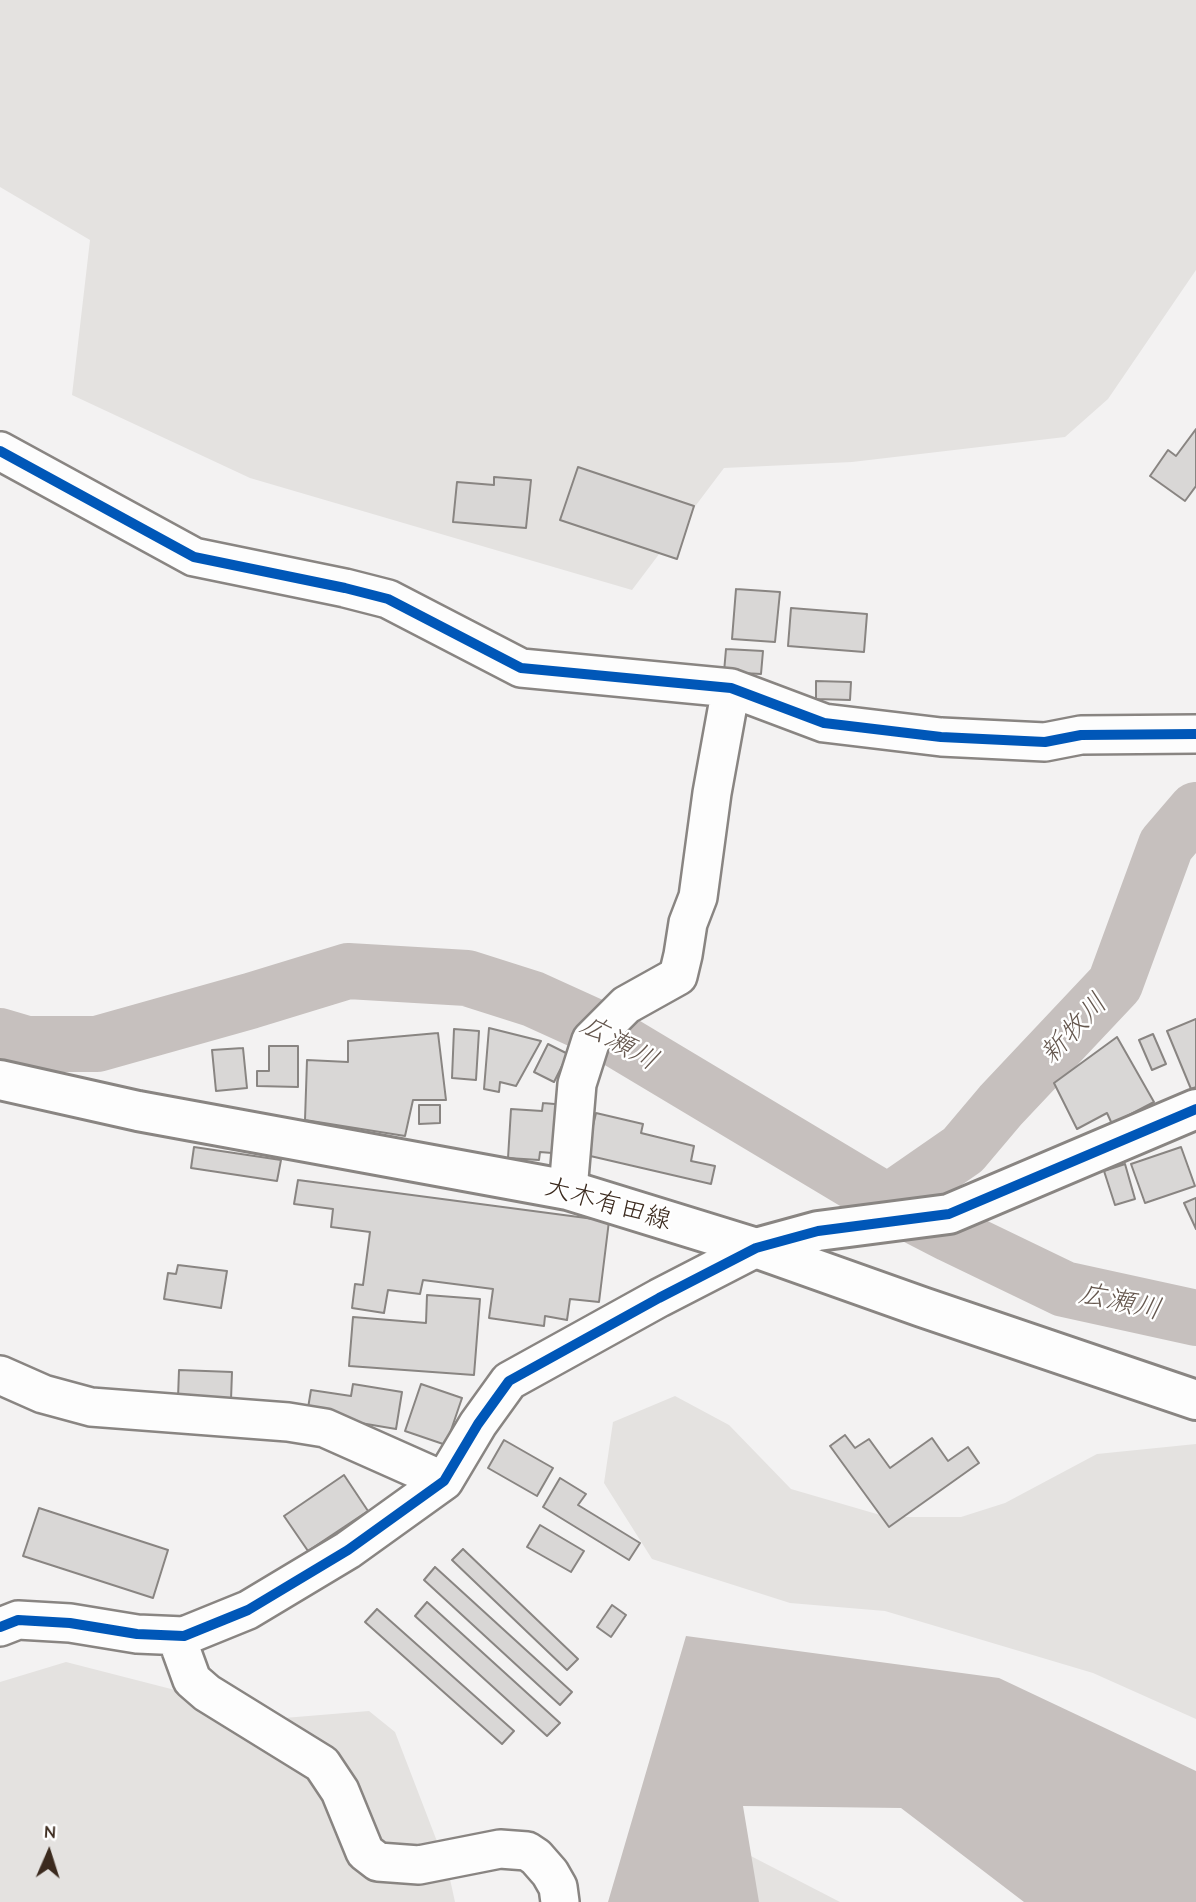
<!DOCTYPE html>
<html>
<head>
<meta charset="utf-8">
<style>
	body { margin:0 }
	#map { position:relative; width:1196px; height:1902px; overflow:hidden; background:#f3f2f2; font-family:"Comic Neue",sans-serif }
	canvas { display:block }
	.north { position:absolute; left:14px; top:1818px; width:70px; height:70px; -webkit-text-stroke:5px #fff; paint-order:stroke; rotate:3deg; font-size:19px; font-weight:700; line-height:28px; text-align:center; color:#3b2a1e }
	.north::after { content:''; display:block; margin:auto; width:24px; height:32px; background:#3b2a1e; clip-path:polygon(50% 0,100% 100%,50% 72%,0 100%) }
</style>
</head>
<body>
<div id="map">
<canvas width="1196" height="1902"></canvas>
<div class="north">N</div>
</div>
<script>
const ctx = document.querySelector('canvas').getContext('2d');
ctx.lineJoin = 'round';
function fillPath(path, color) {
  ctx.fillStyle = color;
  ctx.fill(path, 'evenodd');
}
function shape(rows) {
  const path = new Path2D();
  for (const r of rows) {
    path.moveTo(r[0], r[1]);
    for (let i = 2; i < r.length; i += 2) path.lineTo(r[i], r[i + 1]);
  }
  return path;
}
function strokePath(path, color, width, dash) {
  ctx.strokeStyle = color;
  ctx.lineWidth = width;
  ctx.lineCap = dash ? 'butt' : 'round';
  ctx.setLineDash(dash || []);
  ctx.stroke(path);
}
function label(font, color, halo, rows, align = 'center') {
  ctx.font = font + ' "Comic Neue","Klee One",sans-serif';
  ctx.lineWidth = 5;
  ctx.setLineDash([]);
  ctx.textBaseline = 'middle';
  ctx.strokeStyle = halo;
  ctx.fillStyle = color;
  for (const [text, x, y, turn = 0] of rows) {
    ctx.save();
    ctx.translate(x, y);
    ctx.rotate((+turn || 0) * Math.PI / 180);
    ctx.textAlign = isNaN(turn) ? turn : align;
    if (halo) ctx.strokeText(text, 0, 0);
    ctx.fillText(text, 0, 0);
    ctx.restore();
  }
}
const green = shape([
	[0,0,1196,0,1196,270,1108,399,1065,437,852,462,724,468,632,590,250,478,72,395,90,240,0,187],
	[675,1396,729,1425,791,1489,887,1517,961,1517,1005,1503,1097,1454,1196,1444,1196,1719,1093,1673,885,1611,790,1603,652,1559,604,1483,613,1422],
	[66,1662,284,1718,369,1711,395,1732,448,1870,455,1902,0,1902,0,1682],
	[712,1836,840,1902,719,1902]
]);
const water = shape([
	[686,1636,999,1678,1196,1771,1196,1902,1024,1902,901,1808,743,1806,759,1902,608,1902]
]);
const river = shape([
	[0,1036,27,1044,97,1044,250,1001,348,971,467,978,533,999,599,1029,888,1202,950,1234,1064,1289,1196,1318],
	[888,1202,963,1150,1001,1105,1115,984,1166,845,1196,810]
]);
const building = shape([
	[1196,429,1196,486,1185,501,1150,476,1168,450,1176,456,1196,429],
	[578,467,694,506,677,559,560,520,578,467],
	[494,477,531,480,526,528,453,522,457,482,494,485,494,477],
	[736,589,780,592,775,642,732,639,736,589],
	[791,608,867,614,864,652,788,646,791,608],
	[726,649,763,651,761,674,724,672,726,649],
	[816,681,851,682,850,700,816,699,816,681],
	[1196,1019,1196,1087,1191,1089,1167,1031,1196,1019],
	[489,1028,541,1041,516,1086,500,1082,499,1092,484,1089,489,1028],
	[454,1029,479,1031,476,1080,452,1078,454,1029],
	[438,1033,446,1100,413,1100,405,1136,305,1120,307,1060,348,1062,348,1041,438,1033],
	[1153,1034,1166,1064,1152,1070,1139,1040,1153,1034],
	[1117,1037,1154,1102,1112,1124,1107,1113,1077,1129,1054,1083,1117,1037],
	[548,1044,568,1054,554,1082,534,1072,548,1044],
	[269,1046,298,1046,298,1087,257,1086,257,1071,269,1071,269,1046],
	[243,1048,247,1088,216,1091,212,1050,243,1048],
	[543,1103,566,1105,564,1154,540,1152,539,1160,508,1158,511,1109,542,1111,543,1103],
	[419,1105,440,1105,440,1123,419,1124,419,1105],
	[596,1113,643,1124,641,1133,694,1146,691,1161,715,1166,711,1184,586,1155,596,1113],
	[194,1147,281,1160,277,1181,191,1168,194,1147],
	[1181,1147,1195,1186,1145,1203,1131,1164,1181,1147],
	[1125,1164,1135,1199,1115,1205,1104,1171,1125,1164],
	[298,1180,609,1221,599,1302,570,1299,567,1320,545,1316,544,1326,489,1318,493,1289,423,1280,420,1294,388,1290,384,1313,352,1308,355,1284,363,1285,370,1232,331,1227,333,1209,294,1204,298,1180],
	[1196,1198,1196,1229,1184,1203,1196,1198],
	[178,1265,227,1271,221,1308,164,1299,168,1273,176,1274,178,1265],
	[427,1295,480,1299,474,1375,349,1366,353,1317,426,1323,427,1295],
	[179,1370,232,1372,231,1400,178,1398,179,1370],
	[353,1384,402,1392,396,1429,307,1414,311,1390,351,1396,353,1384],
	[421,1384,462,1398,446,1445,405,1431,421,1384],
	[845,1435,855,1448,869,1439,890,1468,932,1438,948,1461,968,1447,979,1463,889,1527,830,1446,845,1435],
	[504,1440,553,1468,537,1496,488,1468,504,1440],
	[344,1475,368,1511,308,1551,284,1516,344,1475],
	[560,1478,586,1494,578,1505,640,1543,629,1560,543,1507,560,1478],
	[39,1508,168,1550,153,1598,23,1556,39,1508],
	[540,1525,584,1551,571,1572,527,1547,540,1525],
	[463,1549,578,1659,567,1670,452,1560,463,1549],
	[435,1567,572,1692,560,1705,424,1580,435,1567],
	[427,1602,560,1723,547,1736,415,1616,427,1602],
	[612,1605,626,1615,611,1637,597,1627,612,1605],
	[377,1609,514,1731,502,1744,365,1622,377,1609]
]);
const minor = shape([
	[0,451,194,557,345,588,388,599,521,668,731,688,824,723,941,737,1045,742,1081,735,1196,734],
	[568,1190,577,1084,591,1040,626,1005,678,976,683,955,688,923,698,897,712,793,731,688],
	[0,1375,43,1394,91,1407,288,1422,325,1428,444,1481],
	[0,1627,18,1620,70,1623,137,1634,184,1636,248,1610,348,1550,444,1481,478,1424,509,1381,659,1298,756,1248],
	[176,1636,192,1680,207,1693,322,1764,340,1791,365,1852,378,1862,419,1865,500,1849,527,1851,536,1857,550,1873,558,1887,560,1902]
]);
const tertiary = shape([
	[756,1248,818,1231,949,1214,1196,1109]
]);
const secondary = shape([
	[0,1080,138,1111,568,1190,756,1248,922,1307,1196,1400]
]);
const cycleway = shape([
	[0,451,194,557,345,588,388,599,521,668,731,688,824,723,941,737,1045,742,1081,735,1196,734],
	[0,1627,18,1620,70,1623,137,1634,184,1636,248,1610,348,1550,444,1481,478,1424,509,1381,659,1298,756,1248,818,1231,949,1214,1196,1109]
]);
const streetNames = [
	["大木有田線",608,1204,16]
];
const waterNames = [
	["新牧川",1074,1029,-47],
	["広瀬川",619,1043,29],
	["広瀬川",1120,1302,12]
];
fillPath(green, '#e4e2e0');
fillPath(water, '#c6c0be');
strokePath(river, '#c6c0be', 56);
fillPath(building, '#d9d7d6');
strokePath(building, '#898582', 2);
strokePath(minor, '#898582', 42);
strokePath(tertiary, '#898582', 44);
strokePath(secondary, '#898582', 44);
strokePath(minor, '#fdfdfd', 37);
strokePath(tertiary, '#fdfdfd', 38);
strokePath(secondary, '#fdfdfd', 38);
strokePath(cycleway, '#0057b8', 10);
label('26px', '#3b2a1e', '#fff', streetNames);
label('italic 28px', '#65574e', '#fff', waterNames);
</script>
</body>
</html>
